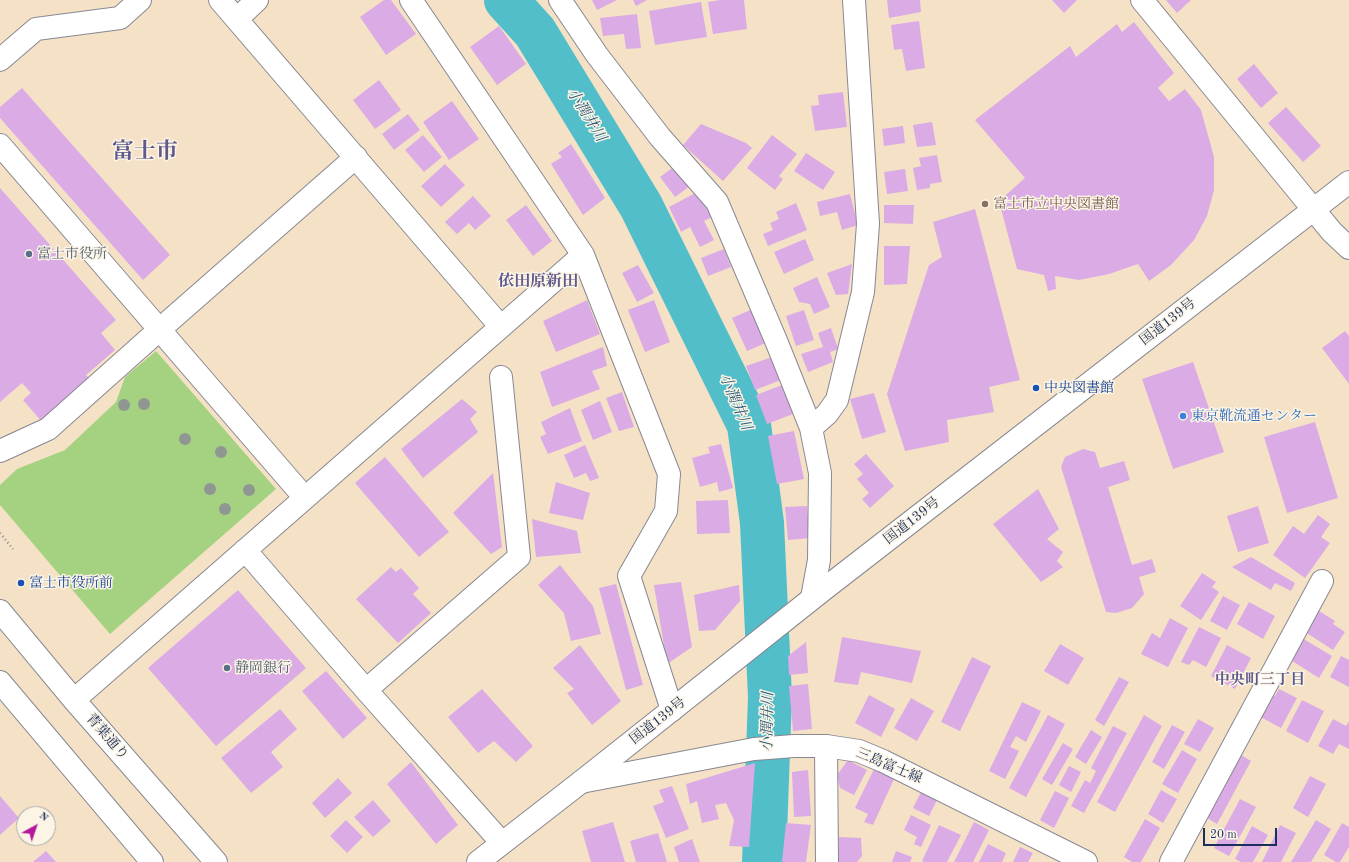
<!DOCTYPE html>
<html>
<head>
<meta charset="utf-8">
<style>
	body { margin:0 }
	#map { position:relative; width:1349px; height:862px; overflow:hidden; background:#f5e2c6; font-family:"Old Standard TT",serif }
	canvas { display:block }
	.north { position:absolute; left:16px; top:806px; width:40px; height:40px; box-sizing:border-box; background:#fcf5e5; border:1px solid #a2a6af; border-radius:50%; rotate:40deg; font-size:11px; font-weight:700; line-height:16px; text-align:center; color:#1b2f5e }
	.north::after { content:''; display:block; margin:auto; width:14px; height:18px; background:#b5179e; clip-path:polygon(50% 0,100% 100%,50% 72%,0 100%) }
	.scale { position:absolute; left:1203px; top:828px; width:74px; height:18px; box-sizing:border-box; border:2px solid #1b2f5e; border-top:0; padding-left:5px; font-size:12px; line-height:14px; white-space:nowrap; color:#1b2f5e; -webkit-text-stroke:3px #fcf5e5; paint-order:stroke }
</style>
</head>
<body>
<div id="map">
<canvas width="1349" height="862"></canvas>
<div class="north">N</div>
<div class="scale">20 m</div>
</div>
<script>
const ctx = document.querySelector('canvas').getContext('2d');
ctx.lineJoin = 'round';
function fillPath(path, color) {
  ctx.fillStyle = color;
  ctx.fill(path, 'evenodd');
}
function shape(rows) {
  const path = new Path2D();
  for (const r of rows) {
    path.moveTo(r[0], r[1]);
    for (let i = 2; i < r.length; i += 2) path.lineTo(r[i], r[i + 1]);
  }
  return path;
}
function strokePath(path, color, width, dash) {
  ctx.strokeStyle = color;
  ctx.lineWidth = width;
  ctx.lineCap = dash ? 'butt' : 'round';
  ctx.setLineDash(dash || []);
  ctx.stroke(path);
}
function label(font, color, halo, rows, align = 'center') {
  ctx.font = font + ' "Old Standard TT","Noto Serif JP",serif';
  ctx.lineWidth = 3;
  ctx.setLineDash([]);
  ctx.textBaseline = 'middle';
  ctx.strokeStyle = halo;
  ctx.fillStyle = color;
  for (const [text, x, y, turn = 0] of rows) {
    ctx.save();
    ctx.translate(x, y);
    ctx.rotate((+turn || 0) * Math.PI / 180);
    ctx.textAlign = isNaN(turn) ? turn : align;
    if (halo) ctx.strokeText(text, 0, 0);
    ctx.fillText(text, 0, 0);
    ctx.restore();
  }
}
const green = shape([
	[156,351,276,489,110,634,0,505,0,485,17,469,65,450,116,402,125,377]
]);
const river = shape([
	[506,0,535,32,641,206,749,425,762,523,770,697,764,862]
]);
const building = shape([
	[384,0,391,0,416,34,386,55,360,17],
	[592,0,617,0,597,10],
	[633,0,647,0,636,6],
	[720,0,744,0,747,29,713,34,708,2],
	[887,0,920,0,921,12,889,18],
	[1052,0,1077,0,1064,13],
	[1166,0,1191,0,1177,13],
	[701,2,707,37,655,45,649,11],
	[637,14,641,48,626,49,624,34,603,36,600,18],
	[919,21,925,68,906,71,902,49,894,50,891,25],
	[1134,22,1174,73,1158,88,1169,101,1185,89,1201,110,1214,157,1214,190,1207,216,1194,240,1171,265,1149,281,1138,264,1109,274,1079,280,1055,276,1056,289,1048,291,1044,275,1017,269,999,201,1025,178,975,120,1070,46,1076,57,1117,24,1122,32],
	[499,26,526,64,497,85,470,47],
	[1254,64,1278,93,1261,108,1237,79],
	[379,80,401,110,375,129,353,100],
	[22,88,170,255,143,280,0,118,0,107],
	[843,92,847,127,815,131,811,106,819,105,818,95],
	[452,101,479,139,449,160,423,122],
	[1286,107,1321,146,1303,162,1268,123],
	[408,114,420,130,394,150,382,134],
	[932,122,936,145,917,147,913,125],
	[701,124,746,143,752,148,723,181,683,145],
	[903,126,905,143,884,146,882,129],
	[423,135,442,157,424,172,405,150],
	[772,135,797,154,779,176,783,179,775,190,747,168],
	[571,144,605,198,583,215,551,164,562,157,558,153],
	[806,153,835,172,823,190,794,171],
	[937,155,942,182,930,184,930,188,917,190,913,168,921,166,919,158],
	[445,164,465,185,441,207,421,186],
	[675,166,690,186,675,197,660,177],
	[905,169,908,191,887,194,884,172],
	[0,188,116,320,101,333,115,350,86,375,92,381,43,423,23,400,31,393,22,383,0,402],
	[701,190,714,216,704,221,714,240,700,247,690,227,681,232,669,207],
	[850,194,858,225,842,230,837,212,820,216,817,202],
	[473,196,491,216,475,230,469,223,457,234,445,222],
	[796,203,807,230,768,246,763,234,773,230,770,223,779,219,776,212],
	[526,205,552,241,533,256,506,220],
	[884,205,914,205,913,224,884,223],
	[975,209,1020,380,989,387,994,412,947,420,949,442,905,451,887,394,929,265,942,257,933,222],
	[805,239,814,260,784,274,774,252],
	[884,246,910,246,907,284,884,285],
	[724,249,731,267,708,276,701,258],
	[852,264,848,294,836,295,827,273],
	[638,265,654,293,637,302,622,273],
	[817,277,830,307,814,314,810,304,799,302,793,288],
	[587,300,600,334,556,352,543,321],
	[654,300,670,342,645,352,628,310],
	[755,308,770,341,747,351,732,318],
	[804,310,814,340,796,346,786,316],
	[831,328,838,349,830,352,833,362,808,372,801,354,823,347,818,333],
	[1345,331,1349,336,1349,384,1322,348],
	[603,347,607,366,592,371,600,389,552,407,540,372],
	[772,357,781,380,755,390,746,366],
	[1193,362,1224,452,1173,469,1142,379],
	[782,385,793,414,767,424,756,395],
	[622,392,634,427,619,431,606,398],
	[874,393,886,432,862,439,850,399],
	[462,399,477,412,470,419,478,432,423,478,401,449],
	[600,401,612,432,593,440,581,410],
	[570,408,582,441,548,454,540,437,546,434,541,422],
	[1315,422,1338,498,1287,513,1264,437],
	[794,431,804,479,777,484,768,436],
	[721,444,733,488,719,492,717,482,700,487,692,458,710,453,708,447],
	[585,445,599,478,590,481,586,473,574,478,564,455],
	[1083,449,1095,452,1100,468,1124,461,1130,480,1108,487,1132,565,1152,559,1156,572,1139,577,1144,594,1132,608,1116,613,1106,612,1061,467,1065,457],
	[866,454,894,486,870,508,862,499,869,493,857,479,863,474,854,464],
	[385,457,449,532,419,557,355,483],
	[493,473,502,547,491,554,453,513],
	[556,482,590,493,583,520,549,513],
	[1038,489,1059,529,1047,539,1063,552,1057,561,1063,567,1041,582,993,524],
	[728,500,730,533,697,534,696,501],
	[807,506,810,538,788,540,785,507],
	[1258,506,1269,543,1238,552,1227,516],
	[1318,515,1330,524,1321,537,1330,543,1305,578,1273,555,1293,526,1304,534],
	[532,519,577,531,581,553,536,557],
	[1251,557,1295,583,1291,591,1275,583,1271,590,1232,567],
	[560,565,593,606,601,634,571,641,564,613,538,585],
	[391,567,396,572,401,568,419,588,413,594,431,613,398,643,356,599],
	[1202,573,1216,582,1212,587,1219,592,1201,620,1180,606],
	[681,582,692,647,667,664,654,585],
	[616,584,643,685,626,690,599,588],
	[739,585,740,601,715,630,699,631,694,595],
	[238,590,306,668,216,746,148,668],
	[1223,596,1240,605,1227,630,1210,621],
	[1249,602,1275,616,1263,639,1237,624],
	[1316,609,1335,621,1333,624,1345,632,1333,650,1302,630],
	[1170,618,1188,628,1168,667,1141,654,1152,633,1160,638],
	[1199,627,1221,638,1206,667,1193,660,1189,665,1181,662],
	[842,637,921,651,912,683,861,672,858,685,834,682],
	[1302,638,1332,656,1319,678,1289,659],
	[806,642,808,673,789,675,788,656],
	[1060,644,1084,658,1068,685,1044,671],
	[580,645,621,701,592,725,567,693,574,689,553,668],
	[1227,645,1251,658,1235,689,1211,676],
	[1341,656,1349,660,1349,687,1330,677],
	[972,657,991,666,960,731,941,722],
	[326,671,367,718,343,739,302,691],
	[1119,677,1129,682,1104,726,1095,720],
	[808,684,812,729,793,731,789,686],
	[482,689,533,746,516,762,494,741,478,753,448,717],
	[1279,689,1297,698,1281,728,1257,715,1268,693,1275,696],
	[869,695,895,709,881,737,855,723],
	[911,698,934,711,917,741,894,728],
	[1302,700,1324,711,1308,743,1286,731],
	[1022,702,1041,711,1026,742,1016,736,1010,747,1019,751,1005,779,989,771],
	[280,709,297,729,271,752,283,767,251,793,221,758],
	[1048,715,1065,724,1026,797,1009,788],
	[1144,715,1162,726,1115,812,1097,802],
	[1198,719,1214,728,1200,752,1184,744],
	[1333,719,1346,726,1349,721,1349,749,1339,744,1333,754,1318,746],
	[1172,725,1185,732,1164,769,1152,762],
	[1113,726,1127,733,1084,813,1071,806,1085,780,1090,783,1096,771,1091,768],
	[1091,730,1102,737,1086,764,1075,757],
	[1063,743,1073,749,1052,785,1042,779],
	[1182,750,1197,759,1178,793,1162,784],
	[1236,752,1251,761,1217,824,1202,815],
	[848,760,867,770,854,795,840,788,837,775],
	[411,762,458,825,436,844,387,784],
	[755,763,749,847,729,846,734,820,726,803,715,805,719,819,702,823,697,801,690,804,686,784],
	[1069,766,1081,772,1071,792,1059,785],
	[874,769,894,779,873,825,864,822,868,814,855,808],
	[808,770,811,816,794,817,792,772],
	[1310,776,1326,784,1308,817,1293,808],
	[338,778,352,793,325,818,312,803],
	[672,786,689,829,666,838,653,806,664,802,659,790],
	[1161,790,1177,799,1163,823,1148,814],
	[1055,791,1069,798,1054,828,1040,820],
	[921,792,937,800,929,816,913,808],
	[0,796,19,818,0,835],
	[1240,799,1256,807,1229,856,1214,848],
	[373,800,391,821,373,837,354,817],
	[911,815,931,825,921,847,914,844,917,837,904,830],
	[1145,819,1160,828,1141,862,1132,862,1124,857],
	[346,820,363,837,347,853,330,836],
	[1316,820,1331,829,1311,862,1291,862],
	[613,822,625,862,591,862,582,831],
	[974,822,989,830,973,862,954,862],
	[786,823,811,825,806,862,782,862],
	[1342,823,1349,827,1349,847,1340,862,1336,862,1324,855],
	[939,825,961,835,947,862,924,862,922,861],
	[1280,825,1296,833,1281,862,1262,862],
	[1252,826,1268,835,1253,862,1241,862,1235,859],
	[658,833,667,862,636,862,630,841],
	[839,837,861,838,862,856,857,862,838,862],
	[692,839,700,862,679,862,674,847],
	[988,844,1006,853,1002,862,979,862],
	[1020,847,1033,853,1028,862,1013,862],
	[46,851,56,862,33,862],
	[896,851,912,857,910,862,892,862]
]);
const path = shape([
	[0,533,13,549]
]);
const minor = shape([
	[220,0,501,327],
	[411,0,583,255,669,474,666,511,629,576,672,710],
	[560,0,597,55,660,137,717,202,777,343,811,428,820,473,819,560,812,598],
	[1142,0,1313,209,1332,232,1349,248],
	[237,19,257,0],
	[0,60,36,29,120,18,140,0],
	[0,145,305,498],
	[811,428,827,414,837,400,863,292,868,224,854,0],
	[0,451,48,429,159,330,356,157],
	[245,550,366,690,502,843],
	[0,611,74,700,216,862],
	[0,682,152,862],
	[366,690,519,557,501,377],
	[74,700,583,255],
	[826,746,827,862],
	[1171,862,1322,581]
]);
const major = shape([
	[581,782,754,749,794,746,826,746,859,751,883,761,1086,862]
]);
const highway = shape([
	[478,862,581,782,823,590,1349,182]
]);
const trees = [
	[144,404],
	[124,405],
	[185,439],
	[221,452],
	[210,489],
	[249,490],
	[225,509]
];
const markers = [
	[985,204,4,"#8d6e63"],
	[29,254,4,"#5c6f8a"],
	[1036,388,4,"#1a4fb4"],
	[1183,416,4,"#3f7fe0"],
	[21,583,4,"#1a4fb4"],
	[227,668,4,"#5c6f8a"]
];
const educationNames = [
	["富士市立中央図書館",993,204]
];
const serviceNames = [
	["富士市役所",37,254],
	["静岡銀行",235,668]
];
const streetNames = [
	["国道139号",1168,322,-38],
	["国道139号",912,521,-38],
	["国道139号",658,721,-38],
	["青葉通り",107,737,49],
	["三島富士線",889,766,23]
];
const transitNames = [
	["中央図書館",1044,388],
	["富士市役所前",29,583]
];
const shopNames = [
	["東京靴流通センター",1191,416]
];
const waterNames = [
	["小潤井川",586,115,58],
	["小潤井川",735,402,67],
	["小潤井川",768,722,-89]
];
const neighbourhoodNames = [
	["中央町三丁目",1260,680]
];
const quarterNames = [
	["依田原新田",538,282]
];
const townNames = [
	["富士市",145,152]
];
fillPath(green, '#a4d280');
strokePath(river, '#51beca', 44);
fillPath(building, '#dbabe5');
strokePath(minor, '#888892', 24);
strokePath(major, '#888892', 24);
strokePath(highway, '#888892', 24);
strokePath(path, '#888892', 2.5, [1, 3]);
strokePath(minor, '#fff', 22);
strokePath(major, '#fff', 22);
strokePath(highway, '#fff', 22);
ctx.fillStyle = '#909691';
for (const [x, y] of trees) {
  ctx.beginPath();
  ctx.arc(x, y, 6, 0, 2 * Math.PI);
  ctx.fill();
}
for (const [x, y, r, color] of markers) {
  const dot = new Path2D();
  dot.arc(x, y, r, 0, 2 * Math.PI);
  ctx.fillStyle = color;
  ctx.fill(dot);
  strokePath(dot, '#fcf5e5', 1.5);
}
label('14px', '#785e54', '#fcf5e5', educationNames, 'left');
label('14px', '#4e5e75', '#fcf5e5', serviceNames, 'left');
label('14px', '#1b2f5e', '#fcf5e5', streetNames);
label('14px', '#164399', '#fcf5e5', transitNames, 'left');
label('14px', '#366cbe', '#fcf5e5', shopNames, 'left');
label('italic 15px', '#2b5a7e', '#fcf5e5', waterNames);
label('bold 15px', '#5e5a8d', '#fcf5e5', neighbourhoodNames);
label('bold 16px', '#5e5a8d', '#fcf5e5', quarterNames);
label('bold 22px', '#5e5a8d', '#fcf5e5', townNames);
</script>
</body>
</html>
